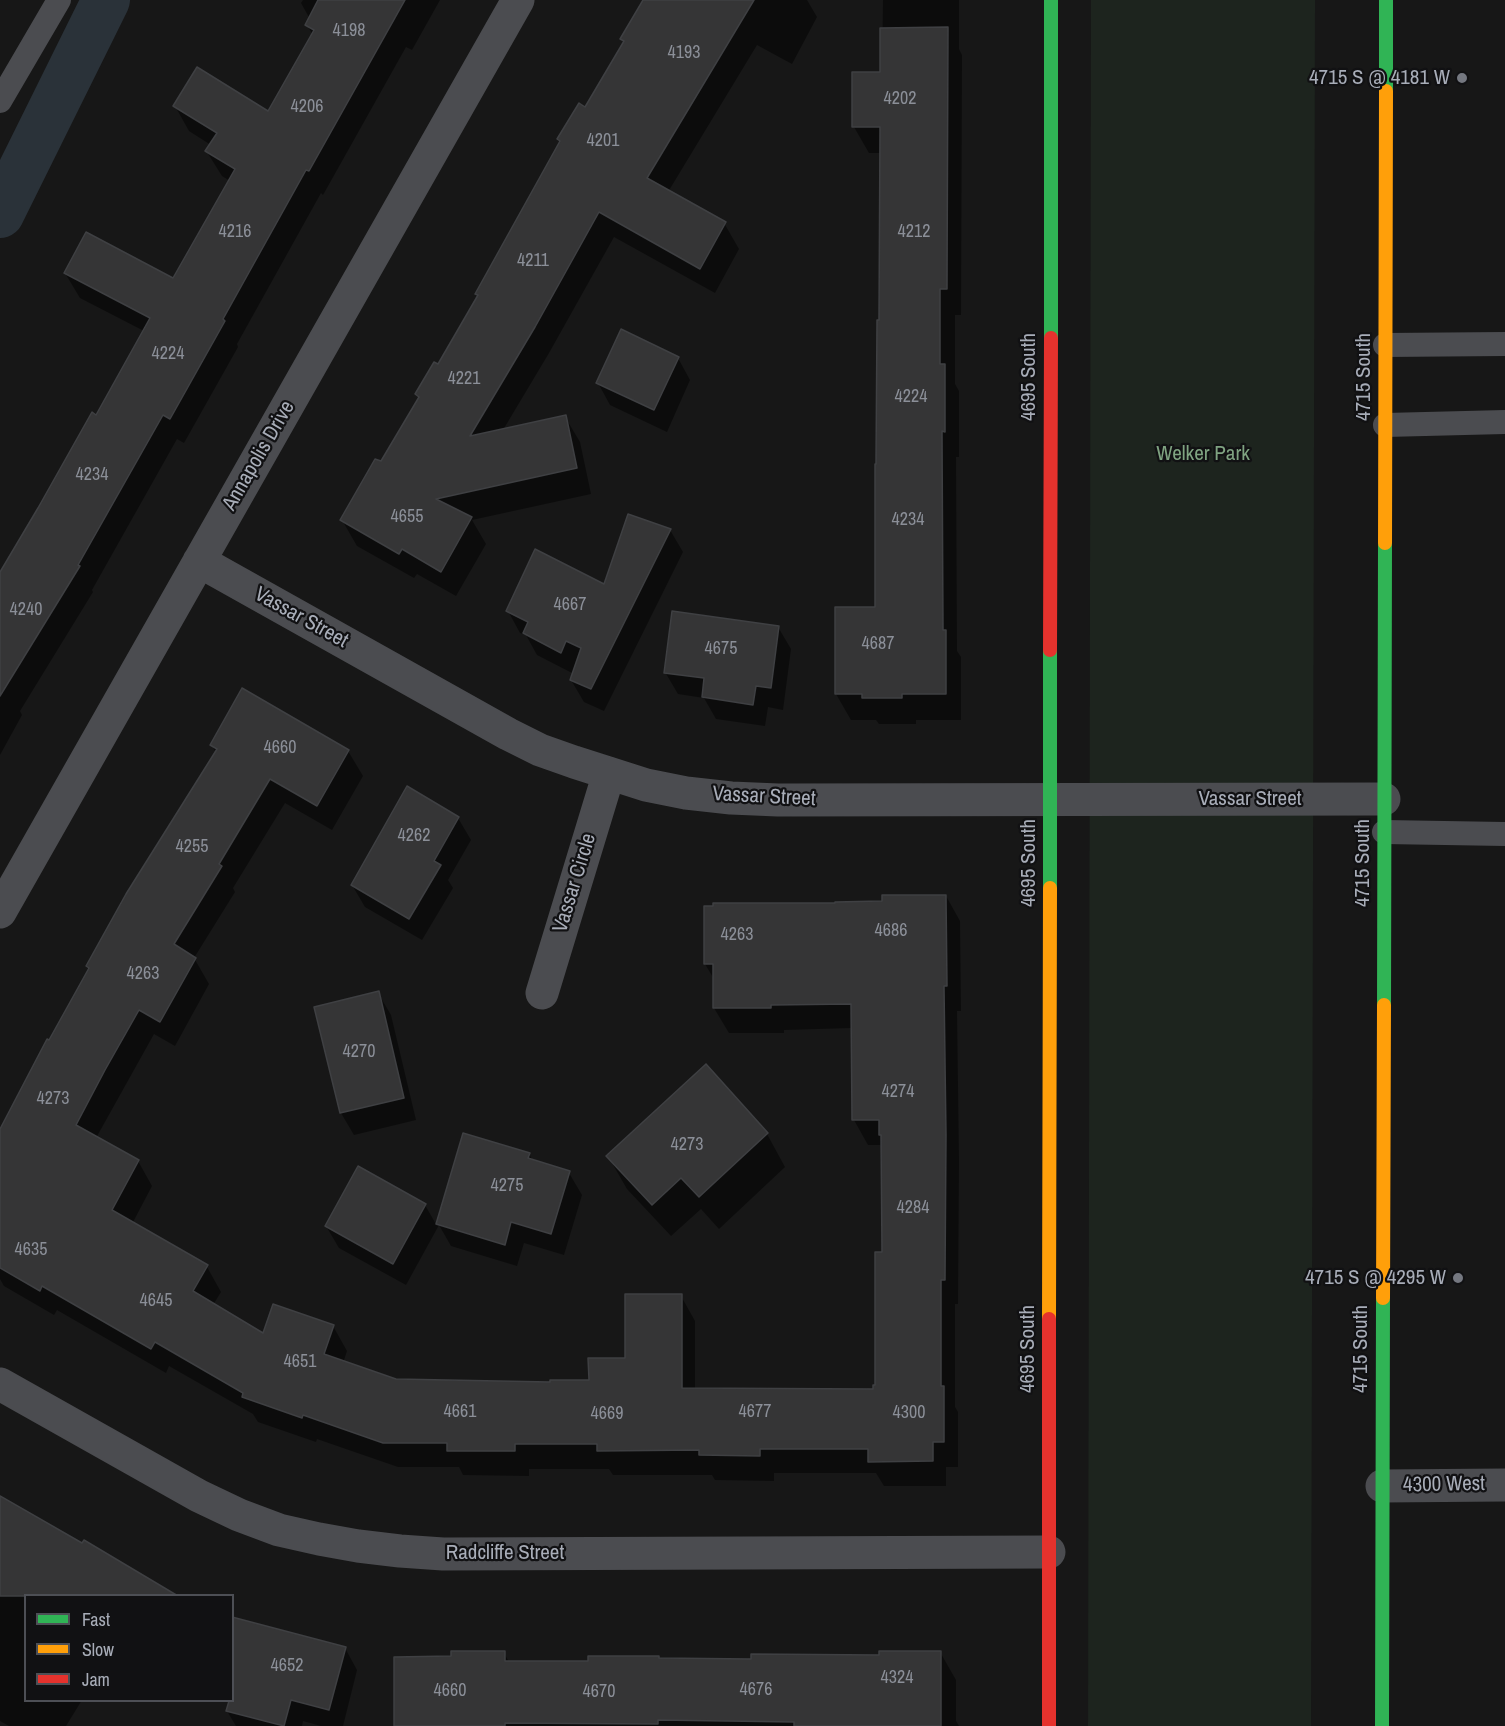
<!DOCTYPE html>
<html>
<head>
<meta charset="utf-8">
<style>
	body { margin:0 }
	#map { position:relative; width:1505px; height:1726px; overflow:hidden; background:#171717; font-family:"Archivo Narrow",sans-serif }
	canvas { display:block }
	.legend { position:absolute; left:24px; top:1594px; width:210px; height:108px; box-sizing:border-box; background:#111113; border:2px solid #4d4f55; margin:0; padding:8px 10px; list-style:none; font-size:18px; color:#a8adb8 }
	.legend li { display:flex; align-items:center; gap:12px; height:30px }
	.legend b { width:30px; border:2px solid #4d4f55 }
</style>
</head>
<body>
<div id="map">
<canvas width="1505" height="1726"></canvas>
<ul class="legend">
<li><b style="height:8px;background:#30b455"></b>Fast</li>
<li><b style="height:8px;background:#ff9f0a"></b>Slow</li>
<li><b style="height:8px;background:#e5322d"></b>Jam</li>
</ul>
</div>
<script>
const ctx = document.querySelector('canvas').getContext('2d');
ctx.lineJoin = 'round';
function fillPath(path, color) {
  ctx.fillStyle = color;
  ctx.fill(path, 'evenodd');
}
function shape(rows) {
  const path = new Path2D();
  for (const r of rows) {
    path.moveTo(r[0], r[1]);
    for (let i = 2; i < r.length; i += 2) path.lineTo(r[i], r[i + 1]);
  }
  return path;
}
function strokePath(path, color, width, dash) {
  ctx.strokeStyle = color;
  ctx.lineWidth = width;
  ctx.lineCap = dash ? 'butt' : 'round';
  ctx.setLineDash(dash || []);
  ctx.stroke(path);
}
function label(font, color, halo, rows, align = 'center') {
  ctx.font = font + ' "Archivo Narrow",sans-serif';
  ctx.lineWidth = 4.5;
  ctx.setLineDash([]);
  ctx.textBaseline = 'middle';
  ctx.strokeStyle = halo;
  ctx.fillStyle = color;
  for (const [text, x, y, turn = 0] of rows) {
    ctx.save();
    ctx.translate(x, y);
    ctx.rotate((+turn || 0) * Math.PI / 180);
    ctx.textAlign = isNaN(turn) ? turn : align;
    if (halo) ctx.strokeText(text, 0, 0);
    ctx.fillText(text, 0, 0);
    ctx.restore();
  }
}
const green = shape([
	[1091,0,1315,0,1311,1726,1088,1726]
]);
const shadow = shape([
	[303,0,440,0,412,50,406,47,323,195,321,193,237,344,238,347,184,443,177,439,92,590,93,592,20,711,22,715,0,755,0,575,97,417,144,331,80,298,65,273,174,280,230,181,222,176,207,152,211,145,189,131,175,106,269,113,313,35,307,25,310,19,301,3],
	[645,0,807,0,817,17,792,64,757,45,668,192,724,223,739,249,715,293,614,237,549,353,503,430,565,417,580,442,591,494,472,520,486,544,456,596,417,574,414,578,357,546,342,520,381,463,419,399,417,394,439,366,479,297,477,294,624,43,621,39],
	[883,0,959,0,959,49,962,55,961,315,955,315,955,384,959,391,959,457,956,457,957,651,961,657,961,720,916,720,916,724,879,724,876,720,851,720,836,694,836,608,876,609,882,153,869,153,854,127,882,73],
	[678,358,690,380,667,432,610,405,598,383],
	[629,516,670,530,683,552,604,711,584,702,571,680,574,674,537,655,526,635,520,633,508,611,604,586],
	[778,627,791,649,783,710,768,707,765,726,716,719,704,698,678,694,665,672],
	[212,745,348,751,363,776,332,830,285,803,233,888,235,892,194,958,209,984,175,1046,154,1034,96,1138,138,1161,152,1186,132,1224,207,1267,221,1292,213,1305,264,1335,333,1326,347,1351,343,1363,395,1381,551,1384,591,1381,627,1360,681,1296,695,1321,695,1389,875,1390,876,1386,883,1254,882,1145,868,1145,854,1120,852,1028,784,1030,784,1033,729,1033,714,1008,714,979,705,964,883,903,946,896,960,921,961,1011,957,1011,959,1161,958,1304,955,1304,955,1407,958,1412,958,1467,946,1467,946,1486,884,1486,876,1473,774,1473,774,1481,715,1480,712,1475,613,1475,609,1469,529,1469,529,1476,463,1475,459,1467,398,1467,317,1439,316,1442,258,1422,253,1414,169,1366,166,1373,57,1310,54,1315,4,1286,0,1279,0,1132,89,969,87,966,216,753],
	[407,788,458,818,471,840,448,880,453,888,422,940,365,907,352,885],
	[378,993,391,1015,416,1120,354,1135,341,1113,316,1008],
	[767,1134,785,1167,719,1229,701,1209,671,1236,627,1189,608,1156],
	[464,1135,529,1154,533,1161,569,1173,582,1195,564,1255,524,1243,517,1266,451,1246,439,1225,406,1285,339,1248,326,1226,425,1205,437,1226],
	[0,1497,26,1596,26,1700,82,1700,66,1726,9,1726,0,1721],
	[345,1648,357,1670,343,1726,321,1726,303,1721,302,1726,236,1726,227,1711,230,1700],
	[940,1652,956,1680,956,1721,959,1726,396,1726,453,1658,504,1653,509,1662,589,1662,659,1659,753,1660,880,1657]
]);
const canal = shape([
	[0,214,106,0]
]);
const building = shape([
	[318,0,405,0,309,171,306,170,223,319,225,321,170,419,163,415,78,565,80,566,0,696,0,572,38,508,92,412,96,415,150,318,64,273,86,232,173,278,235,169,205,151,217,133,173,106,197,67,268,111,314,30,305,25,318,0],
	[643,0,754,0,647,178,726,222,700,269,599,212,535,327,470,436,566,415,577,468,436,499,472,517,441,572,402,549,399,554,340,520,375,459,381,461,419,397,415,394,434,362,438,364,478,295,475,294,560,141,557,139,579,103,585,107,624,41,620,39,643,0],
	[948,27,947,289,940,289,940,364,945,364,945,432,942,431,943,630,946,630,946,694,902,694,902,698,862,698,862,694,835,694,835,607,875,607,875,464,876,464,877,320,879,320,880,127,852,127,852,72,880,72,880,28,948,27],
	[621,329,679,357,654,410,596,383,621,329],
	[628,514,671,529,591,689,570,680,581,648,566,641,561,653,523,633,528,622,506,611,535,549,604,584,628,514],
	[672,611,779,626,771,688,756,686,753,705,702,697,704,678,664,673,672,611],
	[242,688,349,750,317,806,270,779,219,864,222,866,174,944,196,958,160,1022,139,1010,105,1070,76,1125,139,1160,112,1210,208,1265,193,1291,263,1333,273,1304,334,1325,324,1354,396,1379,550,1382,550,1380,589,1380,588,1358,625,1358,625,1294,682,1294,682,1388,873,1389,873,1385,875,1385,875,1252,882,1252,881,1135,879,1135,879,1120,852,1120,851,1004,771,1005,771,1008,713,1008,713,964,704,964,704,906,713,906,713,903,835,903,835,902,882,901,882,895,946,895,947,986,944,986,946,1135,945,1280,941,1280,941,1386,944,1386,944,1442,933,1442,933,1461,868,1462,868,1449,760,1449,760,1456,699,1455,699,1450,597,1451,597,1444,515,1444,515,1451,447,1451,447,1443,383,1443,303,1415,302,1418,242,1397,243,1393,155,1342,151,1349,42,1286,40,1291,0,1268,0,1129,47,1039,49,1040,89,968,86,966,126,894,217,749,210,745,242,688],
	[407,786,459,817,434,861,441,865,409,919,351,885,407,786],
	[379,991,404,1098,340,1113,314,1007,379,991],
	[706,1064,768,1133,699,1197,681,1178,652,1205,606,1156,706,1064],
	[463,1133,530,1153,528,1158,570,1171,551,1234,511,1222,505,1245,436,1224,463,1133],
	[358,1166,426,1204,393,1264,325,1226,358,1166],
	[0,1496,82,1543,84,1540,178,1596,0,1596,0,1496],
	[232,1617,346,1647,329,1710,291,1700,284,1726,226,1711,229,1701,232,1701,232,1617],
	[451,1651,505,1651,505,1661,588,1661,588,1656,659,1656,659,1658,751,1659,751,1654,879,1655,879,1651,941,1651,941,1726,794,1726,794,1722,658,1720,658,1724,505,1723,505,1726,394,1726,394,1657,451,1656,451,1651]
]);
const lane = shape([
	[0,101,59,0],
	[1385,345,1505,344],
	[1385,425,1505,422],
	[1384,832,1505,834]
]);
const street = shape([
	[199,561,508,734,540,750,574,762,646,785,686,793,731,798,778,800,1384,799],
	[0,912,518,0],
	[542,993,609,773],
	[0,1384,199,1496,239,1515,279,1530,319,1539,358,1546,400,1551,443,1554,1049,1552],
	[1382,1486,1505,1485]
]);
const fast = shape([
	[1386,91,1386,0],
	[1051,338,1051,0],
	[1050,888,1050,650],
	[1384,1005,1385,543],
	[1382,1726,1383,1298]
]);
const slow = shape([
	[1385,543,1386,91],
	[1383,1298,1384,1005],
	[1049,1319,1050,888]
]);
const jam = shape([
	[1050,650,1051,338],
	[1049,1726,1049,1319]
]);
const markers = [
	[1462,78,6,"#757880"],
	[1458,1278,6,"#757880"]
];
const numberNames = [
	["4198",349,31],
	["4193",684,53],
	["4202",900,99],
	["4206",307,107],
	["4201",603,141],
	["4216",235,232],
	["4212",914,232],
	["4211",533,261],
	["4224",168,354],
	["4221",464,379],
	["4224",911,397],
	["4234",92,475],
	["4655",407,517],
	["4234",908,520],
	["4667",570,605],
	["4240",26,610],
	["4687",878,644],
	["4675",721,649],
	["4660",280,748],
	["4262",414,836],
	["4255",192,847],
	["4686",891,931],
	["4263",737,935],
	["4263",143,974],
	["4270",359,1052],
	["4274",898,1092],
	["4273",53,1099],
	["4273",687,1145],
	["4275",507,1186],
	["4284",913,1208],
	["4635",31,1250],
	["4645",156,1301],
	["4651",300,1362],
	["4661",460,1412],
	["4677",755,1412],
	["4300",909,1413],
	["4669",607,1414],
	["4652",287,1666],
	["4324",897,1678],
	["4676",756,1690],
	["4660",450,1691],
	["4670",599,1692]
];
const poiNames = [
	["4715 S @ 4181 W",1450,78],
	["4715 S @ 4295 W",1446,1278]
];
const streetNames = [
	["4695 South",1029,377,-90],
	["4715 South",1364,377,-90],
	["Annapolis Drive",259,456,-60],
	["Vassar Street",301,618,29],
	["Vassar Street",764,797,3],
	["Vassar Street",1250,799],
	["4695 South",1029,863,-90],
	["4715 South",1363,863,-90],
	["Vassar Circle",575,883,-73],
	["4695 South",1028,1349,-90],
	["4715 South",1361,1349,-90],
	["4300 West",1444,1485,-1],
	["Radcliffe Street",505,1553]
];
const parkNames = [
	["Welker Park",1203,454]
];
fillPath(green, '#1d241e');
fillPath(shadow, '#0007');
strokePath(canal, '#2a3239', 48);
fillPath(building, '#353536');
strokePath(building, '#3f4043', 1.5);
strokePath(lane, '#4b4c50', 24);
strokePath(street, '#4b4c50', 33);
strokePath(fast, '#30b455', 14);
strokePath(slow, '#ff9f0a', 14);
strokePath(jam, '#e5322d', 14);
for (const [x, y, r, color] of markers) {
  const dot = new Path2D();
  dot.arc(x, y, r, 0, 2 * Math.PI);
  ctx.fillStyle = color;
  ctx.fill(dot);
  strokePath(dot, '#111113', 2);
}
label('18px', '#8b8f98', null, numberNames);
label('21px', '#a8adb8', '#111113', poiNames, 'right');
label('21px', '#a8adb8', '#111113', streetNames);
label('21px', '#7fa381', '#111113', parkNames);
</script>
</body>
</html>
